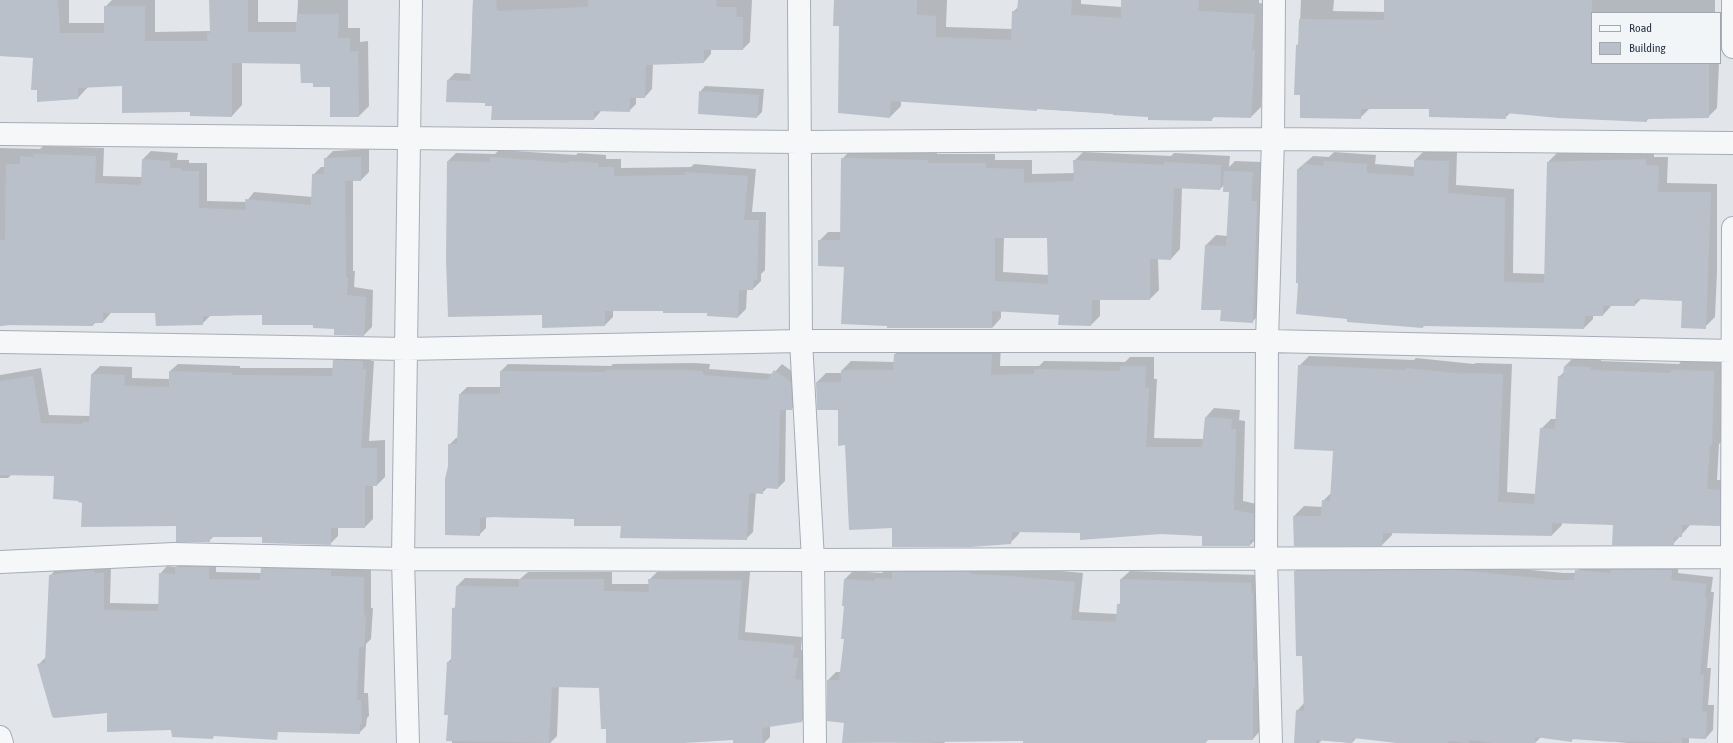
<!DOCTYPE html>
<html>
<head>
<meta charset="utf-8">
<style>
	body { margin:0 }
	#map { position:relative; width:1733px; height:743px; overflow:hidden; background:#e2e6eb; font-family:"Asap Condensed",sans-serif }
	canvas { display:block }
	.legend { position:absolute; left:1591px; top:12px; width:130px; height:52px; box-sizing:border-box; background:#f2f5f8; border:1px solid #a2a8b0; margin:0; padding:5px 7px; list-style:none; font-size:12px; color:#293544 }
	.legend li { display:flex; align-items:center; gap:8px; height:20px }
	.legend b { width:20px; border:1px solid #a2a8b0 }
</style>
</head>
<body>
<div id="map">
<canvas width="1733" height="743"></canvas>
<ul class="legend">
<li><b style="height:5px;background:#f5f7f9"></b>Road</li>
<li><b style="height:11px;background:#b9c0c9"></b>Building</li>
</ul>
</div>
<script>
const ctx = document.querySelector('canvas').getContext('2d');
ctx.lineJoin = 'round';
function fillPath(path, color) {
  ctx.fillStyle = color;
  ctx.fill(path, 'evenodd');
}
function shape(rows) {
  const path = new Path2D();
  for (const r of rows) {
    path.moveTo(r[0], r[1]);
    for (let i = 2; i < r.length; i += 2) path.lineTo(r[i], r[i + 1]);
  }
  return path;
}
function strokePath(path, color, width, dash) {
  ctx.strokeStyle = color;
  ctx.lineWidth = width;
  ctx.lineCap = dash ? 'butt' : 'round';
  ctx.setLineDash(dash || []);
  ctx.stroke(path);
}
const shadow = shape([
	[0,0,69,0,69,23,105,23,105,7,112,0,155,0,155,32,211,31,210,0,258,0,258,22,297,22,298,0,348,0,348,28,360,28,360,42,368,41,369,106,359,116,331,86,314,82,301,63,242,62,242,105,232,116,191,111,123,85,88,87,78,98,38,89,34,57,0,56],
	[473,0,752,0,750,42,743,49,711,49,711,54,704,62,653,64,652,89,645,97,636,97,636,104,629,111,601,111,594,119,493,105,486,102,448,80,455,73,471,74],
	[835,0,947,0,946,27,1012,29,1013,12,1019,6,1019,0,1081,0,1081,4,1122,7,1122,0,1259,0,1259,3,1265,4,1262,40,1266,40,1261,107,1251,117,1215,116,1211,120,901,100,901,106,890,117,840,25],
	[1301,0,1334,0,1333,11,1385,12,1385,0,1715,0,1715,13,1592,13,1592,63,1719,63,1717,108,1708,117,1650,118,1646,121,1511,112,1505,118,1430,108,1369,109,1360,118,1301,94,1297,45,1299,43],
	[1720,14,1729,15,1730,42,1721,51],
	[705,86,764,89,762,112,757,117,700,92],
	[43,146,104,148,103,176,142,177,143,159,151,151,178,153,177,160,189,160,189,163,207,163,207,201,246,202,254,192,313,197,313,175,321,167,325,167,325,159,333,151,369,149,369,172,361,180,353,180,353,271,355,271,354,287,373,290,372,327,364,335,263,314,210,316,202,324,156,312,111,312,110,314,103,322,96,322,93,325,20,324,0,326,0,148,40,149],
	[499,150,576,155,578,153,606,155,606,159,621,159,621,168,691,167,694,164,756,169,752,212,766,212,765,270,761,274,761,281,753,289,747,289,746,309,738,317,708,312,664,310,613,310,613,317,605,325,543,314,448,161,456,153,495,154],
	[851,150,937,152,937,154,995,154,995,160,1032,160,1032,174,1075,173,1074,161,1083,152,1171,156,1174,153,1230,156,1229,167,1235,161,1262,162,1260,191,1267,191,1262,312,1252,322,1222,309,1206,245,1216,235,1228,236,1230,191,1224,185,1220,189,1182,188,1180,249,1171,259,1158,258,1159,290,1150,299,1100,299,1100,316,1091,325,1060,314,1001,311,1001,318,992,328,888,325,845,266,819,241,828,232,841,232,842,159],
	[1004,237,1048,237,1049,275,1003,272],
	[1424,151,1457,152,1456,185,1514,189,1513,273,1545,274,1548,162,1557,153,1654,151,1654,157,1668,157,1667,183,1717,184,1717,272,1715,317,1706,326,1683,300,1642,298,1635,305,1612,305,1603,315,1593,315,1593,319,1584,328,1425,325,1423,327,1348,318,1299,283,1298,169,1313,156,1329,157,1334,152,1376,155,1375,164,1415,167,1415,160],
	[904,345,1001,345,1000,366,1039,366,1044,361,1125,362,1130,357,1154,357,1154,379,1157,379,1154,438,1204,439,1206,417,1214,408,1240,410,1239,420,1245,421,1243,501,1262,505,1259,536,1250,545,1203,536,1161,533,1020,531,1019,534,1010,543,846,444,839,409,817,382,826,373,842,373,842,370,851,361,894,362,895,354],
	[342,353,371,353,371,361,374,361,369,441,385,440,385,477,377,485,373,485,373,519,365,527,338,527,338,536,330,544,263,536,214,536,209,541,177,525,83,502,55,475,12,474,8,478,0,478,0,375,41,368,49,415,90,416,92,374,100,366,132,367,132,378,170,379,170,371,178,364,240,366,240,368,333,368,334,361],
	[1309,356,1414,360,1416,358,1474,364,1476,363,1512,364,1507,492,1536,494,1541,429,1551,419,1556,419,1559,377,1565,371,1565,366,1575,356,1601,357,1601,361,1679,364,1682,360,1723,361,1729,434,1719,444,1717,480,1729,480,1729,515,1719,525,1691,524,1673,544,1614,524,1562,523,1562,525,1552,535,1392,532,1392,535,1382,545,1294,516,1304,506,1323,507,1323,501,1332,492,1334,450,1299,366],
	[694,363,710,364,709,369,773,374,782,364,797,375,799,402,792,409,786,409,785,481,778,488,768,487,762,493,756,492,753,532,746,539,622,525,575,518,486,517,486,528,479,535,449,466,449,445,456,438,458,438,460,394,467,387,501,387,501,371,508,364,611,366,613,364],
	[183,560,216,560,216,572,261,573,262,569,269,562,338,563,338,569,371,570,371,608,373,608,371,639,366,644,364,693,368,693,369,716,367,718,366,726,359,733,108,712,38,665,46,657,50,576,57,568,111,566,110,603,159,604,160,574,167,566,176,567],
	[1583,563,1679,563,1678,573,1713,577,1711,592,1714,592,1707,668,1711,668,1708,705,1714,705,1713,730,1706,738,1689,737,1689,743,1628,743,1574,738,1571,741,1541,737,1535,743,1405,743,1357,737,1352,743,1322,740,1319,743,1295,743,1297,711,1304,703,1303,655,1295,571,1302,564,1465,564,1564,573,1576,573],
	[1018,567,1083,573,1079,612,1118,614,1118,605,1121,602,1121,579,1130,571,1260,575,1261,730,1253,739,1209,739,1205,743,1024,743,1024,740,946,741,944,743,843,742,845,722,828,680,836,672,841,672,845,638,845,579,853,571,882,573,885,570],
	[528,572,612,572,612,584,649,584,649,580,657,572,750,572,745,632,802,637,801,650,805,650,802,672,809,672,810,713,802,721,770,726,770,737,764,743,734,743,734,739,675,743,607,743,607,728,600,687,559,686,557,736,550,743,452,743,449,714,448,662,452,658,453,609,456,606,457,586,465,578,520,579]
]);
const building = shape([
	[0,0,58,0,60,33,104,33,104,6,145,6,145,41,207,41,207,33,210,33,209,0,248,0,248,32,296,32,297,14,339,14,338,38,350,38,350,52,358,51,359,117,330,117,330,87,313,87,313,83,301,83,300,64,232,63,232,117,190,116,190,112,184,112,122,113,122,86,78,88,78,99,37,102,37,90,31,90,33,58,0,56],
	[473,0,496,0,497,11,588,7,588,0,716,0,717,7,737,7,736,17,743,17,743,50,704,50,704,63,646,65,645,98,630,98,630,112,594,111,594,120,491,120,492,106,485,106,485,103,446,102,447,80,470,81],
	[834,0,917,0,917,15,936,16,936,37,1011,40,1012,11,1017,12,1018,0,1072,0,1071,15,1121,18,1121,0,1199,0,1198,11,1255,14,1252,50,1255,50,1251,118,1212,117,1212,121,1148,120,1148,117,1113,115,1113,114,1037,109,1037,111,891,101,890,118,838,113,839,26,833,26],
	[1384,0,1592,0,1592,63,1709,64,1709,118,1647,119,1647,122,1559,118,1506,113,1506,119,1429,117,1429,109,1361,109,1361,119,1300,118,1300,95,1294,95,1296,45,1298,45,1299,19,1384,20],
	[699,91,759,95,757,118,698,114],
	[34,154,96,156,95,183,141,185,142,159,170,161,170,168,181,168,181,171,199,171,199,208,246,210,245,199,311,205,312,174,324,174,324,158,361,157,361,181,345,181,346,278,348,278,347,295,366,297,364,336,334,335,334,329,313,328,313,325,262,325,262,315,203,316,203,325,156,326,155,313,103,313,103,323,93,323,93,326,0,325,0,240,5,240,6,164,20,164,20,156,34,157],
	[490,157,569,163,569,161,598,163,598,167,614,167,614,176,685,175,685,172,748,176,744,220,759,220,757,280,754,279,753,290,739,290,738,318,707,316,707,313,663,313,663,311,605,311,605,326,542,328,542,315,448,317,446,260,447,161,490,162],
	[841,158,928,160,928,163,986,163,986,168,1024,169,1024,183,1074,181,1073,160,1164,165,1164,162,1221,165,1220,190,1174,188,1171,260,1150,259,1150,300,1092,300,1091,326,1058,325,1059,315,992,311,992,328,887,328,887,326,841,324,844,267,818,266,818,240,840,240],
	[995,238,1047,238,1048,284,995,281],
	[1646,159,1646,165,1659,166,1658,192,1711,192,1706,329,1681,328,1682,301,1635,299,1635,306,1603,306,1603,316,1585,316,1584,329,1423,326,1423,328,1347,322,1347,319,1296,314,1298,283,1296,283,1297,169,1302,169,1303,164,1323,166,1324,161,1367,164,1367,173,1414,176,1414,160,1449,161,1448,193,1505,198,1504,282,1544,283,1547,162],
	[1224,171,1253,172,1251,201,1257,201,1253,323,1220,321,1221,310,1201,310,1205,245,1226,246,1229,192,1223,192],
	[894,354,992,354,991,375,1034,374,1034,369,1120,371,1120,366,1146,366,1145,387,1149,388,1146,447,1202,447,1205,417,1232,419,1231,429,1236,429,1234,510,1254,514,1254,540,1250,540,1250,546,1202,546,1202,536,1161,534,1080,540,1080,533,1012,532,1011,544,971,547,892,547,892,528,849,530,845,445,838,446,838,410,817,410,816,382,841,382,841,370,893,370],
	[333,360,363,361,363,369,366,369,361,448,377,448,377,486,365,486,365,528,331,528,331,545,262,543,262,537,210,537,210,542,176,542,176,526,81,527,82,503,78,502,78,501,53,499,54,476,0,475,0,381,33,376,41,423,83,424,83,422,89,422,91,374,125,375,124,386,169,387,169,371,232,373,232,375,332,376],
	[1298,365,1405,370,1406,368,1464,374,1465,373,1503,374,1498,502,1534,504,1540,428,1555,429,1558,376,1563,377,1564,366,1591,367,1591,370,1671,373,1671,370,1714,371,1712,445,1710,445,1707,489,1720,490,1720,526,1682,525,1682,537,1674,537,1674,545,1612,545,1613,525,1552,523,1552,536,1383,533,1382,546,1294,546,1293,516,1321,516,1322,500,1330,501,1333,451,1294,449],
	[605,370,686,370,703,371,703,375,767,380,774,370,791,382,792,410,780,410,778,489,763,488,763,494,749,493,747,540,620,538,621,526,574,526,574,519,494,517,480,518,480,536,445,535,445,479,448,466,448,444,457,444,459,394,500,394,500,371,605,372],
	[175,567,209,567,209,579,260,580,261,568,331,570,331,576,364,577,364,615,366,615,364,647,359,647,357,700,361,700,362,724,360,724,360,734,278,732,277,740,214,736,213,739,172,737,171,730,107,732,107,713,54,718,52,716,37,664,45,663,49,575,94,570,94,573,104,573,104,610,158,611,159,573,175,574],
	[1457,570,1556,580,1574,580,1575,570,1611,573,1611,570,1672,570,1671,580,1706,584,1705,598,1707,599,1700,675,1704,675,1702,711,1707,712,1706,739,1682,738,1682,743,1612,741,1612,742,1572,739,1572,742,1535,737,1535,743,1493,743,1469,740,1469,743,1448,741,1448,743,1397,743,1353,738,1352,743,1316,740,1316,743,1294,743,1296,710,1304,711,1302,656,1296,656,1294,571],
	[892,572,971,572,971,574,1009,576,1075,582,1071,620,1116,622,1117,604,1120,604,1120,579,1251,583,1252,594,1253,594,1253,661,1255,661,1255,689,1253,688,1253,740,1206,740,1206,743,1023,743,1023,741,842,743,844,723,827,721,827,680,839,680,844,639,841,639,844,606,842,606,844,579,875,581,875,578,892,579],
	[519,579,604,579,604,591,649,592,648,579,742,580,738,640,795,645,793,658,798,658,795,679,802,680,802,722,762,728,763,743,733,743,733,740,684,743,606,743,606,729,601,729,599,688,552,687,549,743,446,741,448,715,444,715,447,662,451,662,452,608,455,608,456,586,519,587]
]);
const street = shape([
	[799,0,801,341,813,560,815,743],
	[1733,0,1733,47],
	[0,134,800,142,1273,139,1733,143],
	[0,342,406,349,801,341,1267,341,1733,351],
	[0,562,174,554,403,559,813,560,1733,557],
	[0,737,2,743],
	[408,743,403,559,411,0],
	[1271,743,1266,559,1267,341,1273,139,1274,0],
	[1729,743,1732,557,1733,228]
]);
fillPath(shadow, '#0003');
fillPath(building, '#b9c0c9');
strokePath(street, '#a7adb6', 24);
strokePath(street, '#f5f7f9', 22);
</script>
</body>
</html>
